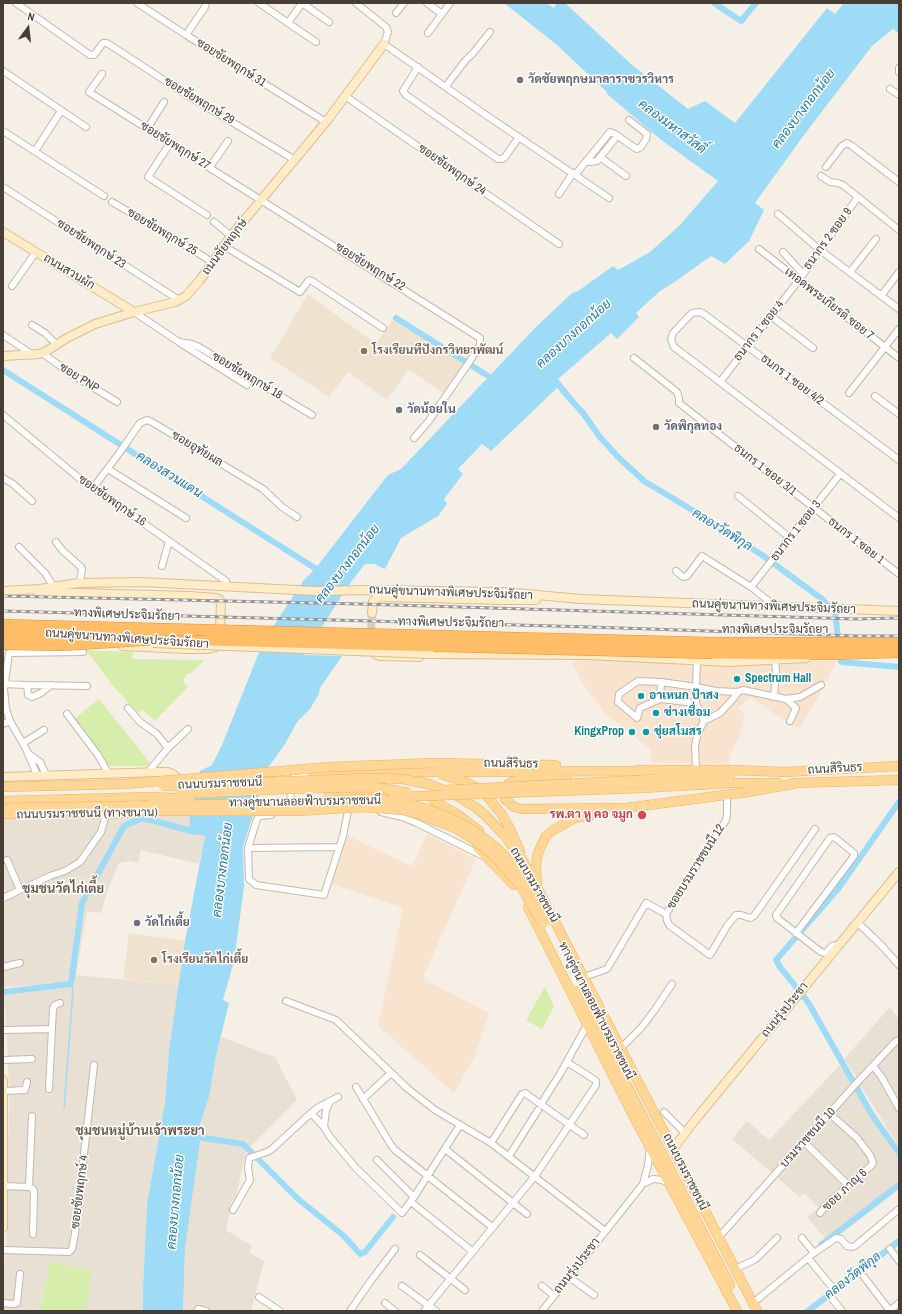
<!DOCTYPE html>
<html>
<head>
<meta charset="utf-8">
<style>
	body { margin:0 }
	#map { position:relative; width:902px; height:1314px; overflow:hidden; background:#f5efe6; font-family:"Archivo Narrow",sans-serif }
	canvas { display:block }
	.frame { position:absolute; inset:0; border:4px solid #483e35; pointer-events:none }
	.north { position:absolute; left:8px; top:8px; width:40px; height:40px; -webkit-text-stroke:3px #fff; paint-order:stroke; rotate:15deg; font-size:11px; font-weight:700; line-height:16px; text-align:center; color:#483e35 }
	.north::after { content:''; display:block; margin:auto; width:14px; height:18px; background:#483e35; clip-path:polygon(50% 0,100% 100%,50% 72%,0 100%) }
</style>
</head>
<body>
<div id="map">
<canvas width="902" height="1314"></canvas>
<div class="frame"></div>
<div class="north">N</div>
</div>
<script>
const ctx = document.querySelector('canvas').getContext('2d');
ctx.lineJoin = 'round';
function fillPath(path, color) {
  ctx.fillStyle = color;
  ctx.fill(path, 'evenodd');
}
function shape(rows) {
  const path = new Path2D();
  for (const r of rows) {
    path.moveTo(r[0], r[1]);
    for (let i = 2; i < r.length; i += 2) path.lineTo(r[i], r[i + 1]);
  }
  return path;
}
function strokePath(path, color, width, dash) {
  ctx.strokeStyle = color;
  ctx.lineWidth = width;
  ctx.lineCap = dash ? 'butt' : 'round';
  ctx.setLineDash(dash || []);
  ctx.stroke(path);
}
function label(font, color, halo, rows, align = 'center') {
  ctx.font = font + ' "Archivo Narrow",Sarabun,sans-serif';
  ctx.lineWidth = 3;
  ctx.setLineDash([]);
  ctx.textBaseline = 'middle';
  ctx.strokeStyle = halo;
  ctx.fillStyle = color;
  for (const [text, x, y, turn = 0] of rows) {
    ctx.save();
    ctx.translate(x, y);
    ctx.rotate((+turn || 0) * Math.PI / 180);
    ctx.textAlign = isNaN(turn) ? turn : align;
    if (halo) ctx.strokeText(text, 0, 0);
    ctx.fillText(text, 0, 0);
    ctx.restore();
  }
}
const residential = shape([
	[190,815,205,836,199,864,141,850,138,863,130,861,119,863,106,895,101,913,87,911,76,975,179,985,169,1051,165,1102,147,1204,143,1289,143,1311,85,1311,92,1271,50,1262,39,1311,3,1311,3,1279,6,1246,9,1104,8,1057,4,995,75,986,75,982,4,987,3,819],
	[890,1007,899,1020,899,1147,862,1088,859,1092,899,1156,899,1183,827,1241,807,1217,819,1208,804,1193,800,1197,732,1139,747,1121,769,1140,840,1065,853,1084,858,1079,844,1059],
	[221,1037,275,1057,297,1100,246,1151,235,1200,232,1200,226,1230,252,1246,250,1253,264,1261,251,1311,183,1311,185,1248,197,1133,209,1097,216,1056]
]);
const commercial = shape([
	[578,660,837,661,812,708,799,729,773,713,751,697,738,708,745,716,738,739,730,754,729,765,651,762,651,750,606,714,585,687,572,663],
	[427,834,476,859,424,975,425,980,489,1013,475,1056,454,1093,378,1026,403,908,331,884,346,835,412,866]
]);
const education = shape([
	[308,294,376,344,395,316,468,359,443,393,409,369,387,400,348,372,329,397,270,358],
	[129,933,185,941,179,985,123,979]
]);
const green = shape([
	[86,650,133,652,132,659,205,660,191,673,188,673,183,681,188,687,155,721,143,710,138,713,114,687],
	[99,699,150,763,149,766,106,766,74,719],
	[545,987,554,1006,542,1029,526,1020],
	[50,1262,92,1271,86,1311,39,1311]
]);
const water = shape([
	[504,3,546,3,554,8,557,3,565,3,631,64,688,109,705,101,735,123,827,8,835,14,844,3,899,3,899,24,872,46,804,135,755,203,764,210,749,241,725,264,711,256,673,283,660,291,636,313,639,317,617,339,611,333,558,379,571,395,567,399,557,388,491,451,482,444,458,469,463,474,444,499,447,504,438,516,401,538,385,569,374,564,365,564,348,586,304,655,342,656,320,688,319,694,310,709,297,722,285,744,267,769,243,847,244,887,234,961,223,1000,229,1003,216,1056,209,1097,197,1133,200,1141,185,1248,183,1311,143,1311,143,1289,147,1204,165,1102,169,1051,185,941,205,836,189,832,190,815,200,771,212,765,222,745,258,655,270,631,304,580,315,569,388,475,401,469,534,329,572,293,578,291,613,266,618,270,650,252,680,225,718,181,660,139,606,93,607,92,557,45]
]);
const stream = shape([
	[64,1108,73,990,71,984]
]);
const canal = shape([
	[714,3,741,21,756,3],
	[889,22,899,30],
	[396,318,496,381],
	[3,370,321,572],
	[563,391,583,413,599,436,619,458,644,481,702,516,762,555,822,599,835,612,841,662,899,667],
	[899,802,838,889,776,960,780,967,808,1002,872,1115,899,1153],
	[3,992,71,984,82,903,124,826,143,818,195,832],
	[191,1136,243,1144,298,1199,344,1236,360,1254,365,1252,393,1217],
	[821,1245,899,1185],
	[808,1311,899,1241]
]);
const secondaryTunnel = shape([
	[371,631,372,613]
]);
const street = shape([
	[16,3,90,55,94,55,103,43,107,43,187,95,295,160],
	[137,3,186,35,326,122],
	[259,3,316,42],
	[302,3,329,22],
	[356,3,386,27,388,32,384,44,480,111,609,198],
	[427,3,442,14,428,33],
	[396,13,404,3],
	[442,14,450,3],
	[288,23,302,3],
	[186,35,205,7,206,3],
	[418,67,403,91,406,95,498,159,502,159,505,157,519,137],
	[899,68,899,72],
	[3,71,86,127],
	[102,74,89,92,480,338,480,345,468,364,428,422,414,438],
	[446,86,465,61,474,52,490,32],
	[890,89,899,95],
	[345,96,559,244],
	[147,129,164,102],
	[3,131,104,196],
	[170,143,148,177,207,215],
	[35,151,61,111],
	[600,157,626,176],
	[586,161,591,162,597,161,614,140],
	[210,167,228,141],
	[826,167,842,146,847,143,852,146,899,182],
	[575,175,610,132,615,134,635,148,637,149,641,147,646,139,647,134,629,120],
	[821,176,830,182,838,183,843,185,899,230],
	[3,187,179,300],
	[559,194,573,173],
	[112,202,177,240,212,262],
	[778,214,820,250,899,309],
	[214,222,231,236],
	[224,246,300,292,309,280,312,281,383,328],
	[759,249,899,358],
	[783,252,803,274],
	[850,272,876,239],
	[12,286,36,252],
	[881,296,899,272],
	[134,312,179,342,192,344,199,347,312,415],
	[771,316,813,348],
	[32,325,45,333,57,345],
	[3,335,33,355],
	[180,343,247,385],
	[42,353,73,375,117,402],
	[634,358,677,392,679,398,679,403,899,574],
	[720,382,799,280,858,197],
	[849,393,899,329],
	[875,396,899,414],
	[3,415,79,478,226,581],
	[899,460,704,314,700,312,692,313,673,333,671,339,674,347,899,518],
	[108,469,186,518],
	[3,478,13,484,32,501],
	[93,488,120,452,140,423,147,420,152,422,263,489,282,507,297,517],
	[738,496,790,538],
	[56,542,63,551,81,567,82,569,80,582],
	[19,547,45,573,53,586],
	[162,566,169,541],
	[676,571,683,577,687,576,702,556,751,587,776,607],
	[751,587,840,474],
	[3,684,27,685,87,686],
	[27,685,28,695,32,697,41,693,51,685],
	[774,697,776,670,775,661],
	[660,699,661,682],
	[786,699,796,708,790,721],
	[696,703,660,699,640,708,637,718,618,702,619,694,638,681,661,682,696,687,697,661],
	[128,708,140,722,157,734,168,748],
	[67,714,98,755,108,773],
	[704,721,720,713,734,698,738,692],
	[3,724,10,721],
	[23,743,44,730],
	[29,754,40,762,46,775],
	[696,769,695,745,698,733,704,721,696,703,696,687,716,691,738,692,743,690,786,699,800,697,821,685],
	[148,772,168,748,188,729],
	[37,775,26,749,10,721,6,709,4,689,9,653,83,652],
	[294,805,291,802,290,785,291,780,294,777,299,775,314,774],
	[381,812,402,817,417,823,483,856],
	[271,815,260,816,257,819,248,848,249,879,256,885,324,895,343,836,348,811],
	[248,848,338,847],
	[7,860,20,890],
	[3,898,50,876,65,871,80,862,101,832,106,814],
	[666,914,726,820,727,814,727,795],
	[857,922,881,945,899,965],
	[796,933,854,856,854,853,834,837,830,838,776,915,777,918,821,952,826,953,832,946,838,945],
	[3,967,20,963],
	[584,977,607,969,646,903,666,914,667,920,669,925,710,955,727,926,736,915,741,915,750,918,754,916,815,829],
	[286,1001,336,1020,407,1088,435,1110,491,1143,605,1231],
	[3,1030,52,1029],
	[621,1048,641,1028,654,1011,672,984],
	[3,1060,32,1059],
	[873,1066,881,1076,899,1108],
	[356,1087,391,1145,395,1150,492,1227],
	[49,1089,53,1008,55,1005,60,1003],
	[4,1091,25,1090,27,1082],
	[338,1097,319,1107,311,1113,324,1127,330,1137,356,1168,402,1213,414,1197,460,1125],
	[363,1099,391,1073],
	[541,1104,560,1074,587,1025],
	[664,1112,685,1133],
	[324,1127,326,1110,330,1102],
	[804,1142,848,1185],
	[491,1143,522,1094,525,1093,584,1135],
	[445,1149,527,1214],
	[509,1156,538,1110],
	[377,1160,414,1197],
	[643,1184,648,1165,650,1148],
	[3,1186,29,1187,33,1189,34,1192,33,1234],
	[29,1187,32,1116],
	[411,1202,472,1251],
	[233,1210,250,1180,248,1168,249,1158,267,1152,272,1149,311,1113],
	[820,1213,827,1204,872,1165,873,1163,870,1155,857,1138,830,1114],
	[719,1237,853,1087,896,1041,899,1040],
	[802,1238,814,1253],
	[890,1249,899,1261],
	[3,1250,69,1252,72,1249,75,1234,94,1065],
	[420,1255,465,1290],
	[808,1258,831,1286],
	[735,1269,756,1259,777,1238],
	[569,1277,594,1295],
	[864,1277,890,1311],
	[402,1286,436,1311],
	[542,1286,554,1296],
	[829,1295,842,1311],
	[259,1297,280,1311],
	[3,1303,13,1304,17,1303,20,1274],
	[385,1303,395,1311],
	[753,1303,814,1253,836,1238,841,1239,847,1246,852,1247,855,1246,899,1209],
	[198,1309,206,1311],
	[350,1311,370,1282,395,1249],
	[424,1311,535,1176,596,1085,596,1081,595,1080,567,1062],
	[542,1311,643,1184,653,1179,662,1180,668,1183],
	[889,1311,899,1303]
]);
const secondary = shape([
	[3,232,134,312],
	[3,356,39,354,45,352,67,338,95,324,134,312,175,302,186,296,200,280,231,236,326,122,384,44],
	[3,591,40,589,79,583,142,582,315,591,368,590,504,592,581,599,899,611],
	[38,592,190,596,216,598,219,599,221,602,220,631,218,635],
	[372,613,373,602,376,598,383,597,504,600,536,600],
	[123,646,186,649,206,649,216,647],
	[372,649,375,654,380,656,419,657],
	[430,654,588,655,729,662,806,658],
	[3,777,161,772,168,772,174,775,181,782],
	[88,814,134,813],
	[3,1080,3,1228],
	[673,1149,695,1120,899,872]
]);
const primary = shape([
	[433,763,556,765],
	[637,770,732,770,784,772,899,766],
	[443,775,463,781,475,787,487,796,502,815,510,829,520,851],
	[567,776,522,780,512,782,507,785,505,789,504,793,505,799,514,807,522,809,626,808,748,792,798,783],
	[642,780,730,775],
	[793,783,899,780],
	[428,784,454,794,475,807,485,815,505,836,524,862,757,1311],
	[308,786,308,783,314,774,391,771,430,772,642,771],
	[3,787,124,784],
	[642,788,731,783,778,783],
	[328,792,360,792,401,797],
	[3,801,151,797],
	[434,801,457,814,479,831],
	[478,848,514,885],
	[537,885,536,867,537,857,540,848,546,836,552,831,575,818,605,812],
	[528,907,637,1123,737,1311],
	[578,991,730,1285]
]);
const highway = shape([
	[159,639,209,640],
	[713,643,837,643,899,641],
	[712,653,826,654,899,652]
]);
const rail = shape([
	[3,596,360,604,856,619,899,618],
	[3,611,590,627,856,636,899,636]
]);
const secondaryBridge = shape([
	[153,643,430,654]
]);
const primaryBridge = shape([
	[124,784,329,767,433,763],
	[163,786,373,778,403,779,428,784],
	[445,790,642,780],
	[181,794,286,789,367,787,381,788,409,793],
	[151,797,189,799],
	[394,797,642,788],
	[3,808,298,803,362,799,387,800,404,803,424,808,448,817,473,830,493,845,504,855,526,882,549,920],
	[128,811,298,811,364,807,402,810,421,815,453,827,473,839,494,856,520,885,543,924],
	[3,814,95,812]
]);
const highwayBridge = shape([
	[3,625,713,643],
	[3,635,88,637],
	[209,640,712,653],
	[3,644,63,645,159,639]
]);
const markers = [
	[520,80,4,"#6b7280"],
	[364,351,4,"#8d6e63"],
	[399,410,4,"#6b7280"],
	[656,427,4,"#6b7280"],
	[737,679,4,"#0f9aa8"],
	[641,696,4,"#0f9aa8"],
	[656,713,4,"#0f9aa8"],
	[632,732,4,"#0f9aa8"],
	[646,732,4,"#0f9aa8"],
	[642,815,5,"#e0444e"],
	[137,923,4,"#6b7280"],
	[154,960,4,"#8d6e63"]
];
const streetNames = [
	["ซอยชัยพฤกษ์ 31",231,63,32],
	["ซอยชัยพฤกษ์ 29",199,101,31],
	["ซอยชัยพฤกษ์ 27",175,146,32],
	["ซอยชัยพฤกษ์ 24",452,170,35],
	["ซอยชัยพฤกษ์ 25",162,232,31],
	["ธนากร 2 ซอย 9",828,239,-54],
	["ซอยชัยพฤกษ์ 23",91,244,33],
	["ถนนชัยพฤกษ์",225,247,-53],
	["ซอยชัยพฤกษ์ 22",370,267,32],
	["ถนนสวนผัก",69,272,31],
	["เทอดพระเกียรติ ซอย 7",829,304,38],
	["ธนากร 1 ซอย 4",759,331,-52],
	["ซอยชัยพฤกษ์ 18",247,376,31],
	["ซอย PNP",79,378,32],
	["ธนกร 1 ซอย 4/2",792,380,37],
	["ซอยอุทัยผล",197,449,31],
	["ธนกร 1 ซอย 3/1",765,470,38],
	["ซอยชัยพฤกษ์ 16",112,501,35],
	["ธนากร 1 ซอย 3",796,531,-52],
	["ธนกร 1 ซอย 1",856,541,38],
	["ถนนคู่ขนานทางพิเศษประจิมรัถยา",451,593,2],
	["ถนนคู่ขนานทางพิเศษประจิมรัถยา",774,607,2],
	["ทางพิเศษประจิมรัถยา",127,615,2],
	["ทางพิเศษประจิมรัถยา",451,623,1],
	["ทางพิเศษประจิมรัถยา",775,630],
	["ถนนคู่ขนานทางพิเศษประจิมรัถยา",127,639,4],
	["ถนนสิรินธร",511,764,1],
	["ถนนสิรินธร",835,769,-3],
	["ถนนบรมราชชนนี",220,784,-2],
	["ทางคู่ขนานลอยฟ้าบรมราชชนนี",305,802,-1],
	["ถนนบรมราชชนนี (ทางขนาน)",87,814,-1],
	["ซอยบรมราชชนนี 12",696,867,-58],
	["ถนนบรมราชชนนี",534,885,60],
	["ถนนรุ่งประชา",785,1010,-51],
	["ทางคู่ขนานลอยฟ้าบรมราชชนนี",596,1011,63],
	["บรมราชชนนี 10",808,1138,-48],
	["ถนนบรมราชชนนี",685,1172,63],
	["ซอย ภาณุ 6",845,1190,-43],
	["ซอยชัยพฤกษ์ 4",80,1192,-83],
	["ถนนรุ่งประชา",577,1266,-52]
];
const worshipNames = [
	["วัดชัยพฤกษมาลาราชวรวิหาร",528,80],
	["วัดน้อยใน",407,410],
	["วัดพิกุลทอง",664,427],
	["วัดไก่เตี้ย",145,923]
];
const educationNames = [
	["โรงเรียนทีปังกรวิทยาพัฒน์",372,351],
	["โรงเรียนวัดไก่เตี้ย",162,960]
];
const cultureNames = [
	["Spectrum Hall",745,679],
	["อาเหนก ป้าสง",649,696],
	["ช่างเชื่อม",664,713],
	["KingxProp",624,732,"right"],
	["ชุ่ยสโมสร",654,732]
];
const healthNames = [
	["รพ.ตา หู คอ จมูก",633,815]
];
const waterNames = [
	["คลองบางกอกน้อย",804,109,-53],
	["คลองมหาสวัสดิ์",672,127,37],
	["คลองบางกอกน้อย",574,334,-42],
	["คลองสวนแดน",169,475,32],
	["คลองวัดพิกุล",722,530,32],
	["คลองบางกอกน้อย",348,564,-52],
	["คลองบางกอกน้อย",223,870,-83],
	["คลองบางกอกน้อย",176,1202,-85],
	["คลองวัดพิกุล",853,1276,-38]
];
const neighbourhoodNames = [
	["ชุมชนวัดไก่เตี้ย",63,890],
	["ชุมชนหมู่บ้านเจ้าพระยา",140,1132]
];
fillPath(residential, '#e9e0d4');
fillPath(commercial, '#f8e3cf');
fillPath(education, '#efe3cf');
fillPath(green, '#d6edab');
fillPath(water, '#9ddbf7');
strokePath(stream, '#9ddbf7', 1.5);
strokePath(canal, '#9ddbf7', 6);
strokePath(secondaryTunnel, '#d2ccc3', 8, [8, 4]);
strokePath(street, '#c4b8ab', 8);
strokePath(secondary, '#d8bf92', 10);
strokePath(primary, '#efb35a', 10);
strokePath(highway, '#ec9029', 12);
strokePath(street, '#fff', 6);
strokePath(secondary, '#ffebc6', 8);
strokePath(primary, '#ffd695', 9);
strokePath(highway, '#ffbd67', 11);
strokePath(rail, '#969696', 3);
strokePath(rail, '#fff', 1.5, [4.5]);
strokePath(secondaryBridge, '#d8bf92', 10, []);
strokePath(primaryBridge, '#efb35a', 10, []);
strokePath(highwayBridge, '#ec9029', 12, []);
strokePath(secondaryBridge, '#ffebc6', 8);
strokePath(primaryBridge, '#ffd695', 9);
strokePath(highwayBridge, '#ffbd67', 11);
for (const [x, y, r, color] of markers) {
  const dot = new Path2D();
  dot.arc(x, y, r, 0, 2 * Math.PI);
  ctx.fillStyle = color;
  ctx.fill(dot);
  strokePath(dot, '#fff', 1.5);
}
label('12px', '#483e35', '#fff', streetNames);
label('bold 12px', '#5b616d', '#fff', worshipNames, 'left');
label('bold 12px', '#785e54', '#fff', educationNames, 'left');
label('bold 12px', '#0d838f', '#fff', cultureNames, 'left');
label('bold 12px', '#be3a42', '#fff', healthNames, 'right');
label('italic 13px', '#217aa4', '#fff', waterNames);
label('bold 13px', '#6c5b4b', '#fff', neighbourhoodNames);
</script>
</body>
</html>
